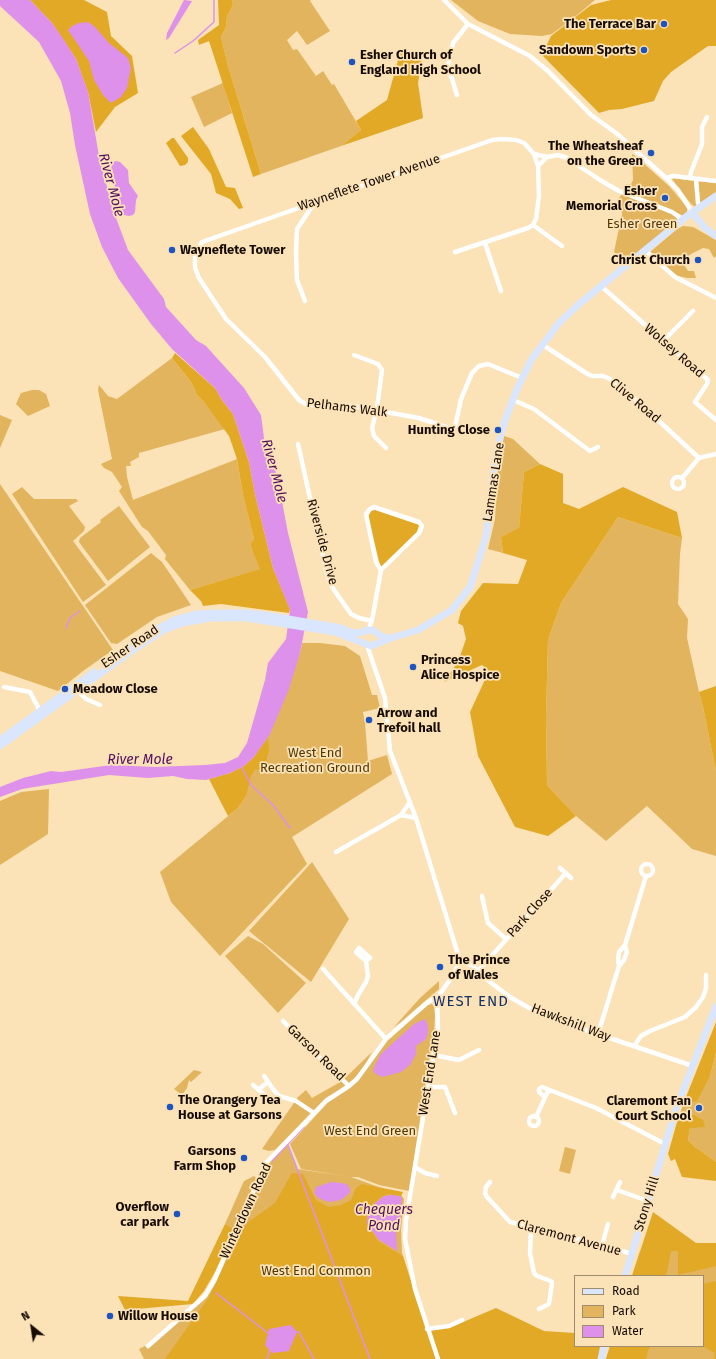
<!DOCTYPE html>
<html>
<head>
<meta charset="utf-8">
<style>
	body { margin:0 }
	#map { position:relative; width:716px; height:1359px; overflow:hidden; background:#fbe2b7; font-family:"Fira Sans",sans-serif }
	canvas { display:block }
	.legend { position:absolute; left:574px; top:1275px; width:130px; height:72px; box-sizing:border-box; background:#fbe2b7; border:1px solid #9f8c6e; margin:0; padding:5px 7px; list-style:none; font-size:12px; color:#160b00 }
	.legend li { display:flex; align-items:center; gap:8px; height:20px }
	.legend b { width:20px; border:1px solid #9f8c6e }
	.north { position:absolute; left:12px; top:1307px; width:40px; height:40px; -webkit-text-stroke:3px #fbe2b7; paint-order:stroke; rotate:330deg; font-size:11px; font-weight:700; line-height:16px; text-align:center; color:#160b00 }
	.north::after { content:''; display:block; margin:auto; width:14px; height:18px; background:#160b00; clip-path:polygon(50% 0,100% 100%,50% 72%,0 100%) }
</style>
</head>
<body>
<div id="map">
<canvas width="716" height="1359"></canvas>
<ul class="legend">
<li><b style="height:5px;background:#d9e6fe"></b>Road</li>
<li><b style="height:11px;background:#e1b45d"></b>Park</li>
<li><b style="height:11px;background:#de91ea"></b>Water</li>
</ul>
<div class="north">N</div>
</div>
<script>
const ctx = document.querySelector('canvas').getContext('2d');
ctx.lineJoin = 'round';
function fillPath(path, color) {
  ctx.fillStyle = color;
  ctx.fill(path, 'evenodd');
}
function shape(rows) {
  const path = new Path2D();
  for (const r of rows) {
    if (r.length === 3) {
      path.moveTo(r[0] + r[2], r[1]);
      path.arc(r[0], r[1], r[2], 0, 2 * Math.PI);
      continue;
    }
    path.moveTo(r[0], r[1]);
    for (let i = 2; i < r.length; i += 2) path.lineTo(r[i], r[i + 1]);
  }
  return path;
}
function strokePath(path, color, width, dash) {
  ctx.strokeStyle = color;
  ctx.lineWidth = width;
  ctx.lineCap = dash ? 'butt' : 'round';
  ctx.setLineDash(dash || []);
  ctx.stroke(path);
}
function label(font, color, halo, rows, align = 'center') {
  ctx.font = font + ' "Fira Sans",sans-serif';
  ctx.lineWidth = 3.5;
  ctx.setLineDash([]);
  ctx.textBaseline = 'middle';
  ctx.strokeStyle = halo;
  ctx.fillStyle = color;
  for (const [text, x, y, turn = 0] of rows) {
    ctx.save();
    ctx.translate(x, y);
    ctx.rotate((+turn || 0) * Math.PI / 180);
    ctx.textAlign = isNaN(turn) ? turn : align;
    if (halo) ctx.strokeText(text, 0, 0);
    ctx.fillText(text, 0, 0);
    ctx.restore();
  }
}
const green = shape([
	[232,0,311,0,310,1,330,31,307,45,297,31,287,40,293,50,297,49,316,76,323,71,332,85,334,84,361,130,341,146,261,174,228,66,221,37,226,27,227,16,233,5],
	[451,0,595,0,576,16,552,34,542,36,510,34,478,21],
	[223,83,232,113,204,127,191,97],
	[632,154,634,155,669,186,687,207,687,212,684,216,624,191,626,184,631,184,633,180],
	[673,178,694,181,697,206,694,206,691,204,672,179],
	[699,181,716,183,716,193,700,203,698,182],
	[622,194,672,214,677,219,677,221,653,241,620,266,621,257,614,252,622,214,622,206,617,201],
	[683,226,693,227,716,240,716,256,714,258,709,249,703,248,691,254,684,260,683,263,688,271,694,271,696,278,687,278,675,275,650,252,676,230],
	[172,358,191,382,197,395,204,402,225,429,139,453,139,457,130,462,131,466,126,466,127,477,133,500,237,459,243,495,254,539,250,544,261,569,190,590,165,559,166,555,148,531,142,527,119,491,122,487,112,472,104,468,101,464,112,459,98,390,99,385,108,396,117,399],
	[32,390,39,390,46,394,50,406,28,416,16,404,21,393],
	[0,415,12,420,0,448],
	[504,436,513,439,540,464,524,472,519,529,501,537,503,553,488,549,495,519,498,469],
	[0,484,113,650,83,671,58,691,0,671],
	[22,487,34,499,76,499,78,501,69,506,85,527,84,531,73,541,106,585,83,602,12,494],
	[119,506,150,547,108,581,79,542,80,538,101,522,100,520],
	[618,517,682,538,680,554,678,604,688,619,687,638,699,692,703,707,716,771,716,856,692,849,647,806,606,841,576,816,547,785,546,717,548,640,561,603],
	[151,553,162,562,191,605,157,617,117,644,111,643,85,605],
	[302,643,320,643,345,646,360,656,372,695,377,695,380,708,363,712,365,723,368,761,387,755,392,774,292,837,307,864,220,956,171,902,160,872,238,808,246,796,244,781,300,653],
	[49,789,48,834,0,865,0,801,21,792],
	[312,862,349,919,311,982,249,931],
	[248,936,263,944,306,983,278,1013,225,956],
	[439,981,439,989,401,1022,394,1027,420,998],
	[432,1004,434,1007,435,1016,434,1033,430,1055,409,1191,379,1185,358,1177,351,1177,401,1195,404,1199,401,1230,402,1253,436,1359,144,1359,139,1349,145,1346,151,1346,209,1291,264,1169,286,1142,297,1169,351,1177,301,1169,290,1144,331,1099,350,1087,386,1040,428,1005],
	[372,1052,364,1067,354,1079,337,1092,327,1097,308,1116,275,1150,269,1151,262,1149,298,1097,306,1090,312,1098,342,1081],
	[716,1053,716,1162,701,1151,695,1147,688,1140,690,1128,685,1115,677,1122,684,1102,692,1102,710,1076],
	[194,1070,202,1072,191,1082,189,1080,187,1088,182,1095,174,1089],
	[565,1147,576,1150,570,1174,559,1171],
	[254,1176,257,1179,235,1229,225,1224,244,1181],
	[716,1243,716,1359,606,1359,610,1346,703,1346,703,1276,632,1276,640,1251]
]);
const forest = shape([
	[30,0,84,0,107,12,111,36,132,56,138,93,115,107,96,132,88,92,76,59,52,23],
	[218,0,232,0,233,5,227,16,226,27,221,37,228,66,261,174,253,177,209,41,199,45,198,40,219,25],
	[611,0,716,0,716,46,708,46,671,72,663,81,654,101,622,109,609,110,599,113,542,55,551,36,591,5],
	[400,53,422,56,418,83,423,118,341,146,361,130,356,121,387,100],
	[193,127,209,149,226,187,235,188,243,208,239,209,230,199,216,193,211,174,181,136],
	[172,138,174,138,188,158,188,162,185,165,180,166,166,143],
	[175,353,215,388,222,400,233,414,249,462,255,494,273,568,290,609,289,613,221,604,203,606,201,601,190,590,260,569,250,544,254,539,243,495,237,459,229,436,204,402,197,395,191,382,172,358],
	[540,464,563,474,563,503,579,509,623,487,677,512,682,538,618,517,561,603,548,640,546,717,547,785,576,816,548,836,515,827,478,756,470,712,489,671,482,665,444,682,458,662,466,639,463,626,458,623,461,611,483,583,518,584,527,560,503,553,501,537,519,528,524,472],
	[375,510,419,525,417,532,381,567,380,565,368,517,371,511],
	[716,686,716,771,703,707,699,692],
	[268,738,269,749,266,763,262,771,255,769,251,776,246,796,238,808,228,816,209,779,230,773,244,766,254,757],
	[716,1022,716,1053,710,1076,697,1101,692,1102,684,1102],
	[685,1115,694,1115,703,1120,705,1127,690,1128,688,1140,695,1147,701,1151,716,1162,716,1181,682,1177,675,1159,671,1161,668,1154,677,1122],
	[292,1173,303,1174,316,1200,328,1207,341,1205,351,1200,356,1188,362,1184,403,1192,401,1196,388,1194,383,1196,374,1203,368,1211,367,1223,378,1241,403,1256,426,1330,454,1326,496,1308,544,1331,575,1333,575,1346,600,1346,599,1359,165,1359,209,1297,235,1243,247,1223,275,1203],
	[653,1212,696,1243,716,1243,716,1266,678,1275,678,1251,671,1251,666,1276,632,1276],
	[225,1224,235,1229,215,1272,204,1291,193,1304,125,1310,118,1296,188,1301],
	[716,1281,716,1359,714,1359,715,1353,702,1346,703,1346,703,1284],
	[610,1346,651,1346,648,1350,646,1359,606,1359]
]);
const water = shape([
	[0,0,30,0,52,23,64,40,76,59,88,92,99,156,113,210,128,250,164,299,166,307,196,340,206,346,244,388,261,415,265,446,277,475,288,533,308,612,300,653,289,689,270,734,254,757,244,766,230,773,206,780,187,779,173,776,148,778,109,775,22,789,0,797,0,787,23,778,51,771,61,772,111,765,155,767,205,765,225,763,238,757,247,743,265,680,268,663,286,639,290,610,273,568,255,494,249,462,233,414,222,400,215,388,172,349,151,324,118,278,102,247,90,214,75,145,70,113,61,81,39,42,0,6],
	[184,0,192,1,169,38,166,40,167,33],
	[88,22,95,27,109,43,128,58,131,68,127,88,121,97,111,103,103,95,94,80,89,61,68,30,72,26,79,23],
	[116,161,120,162,128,170,129,183,138,196,136,200,135,212,133,215,129,216,124,215,117,196,111,168,113,162],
	[425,1019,428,1026,428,1032,426,1039,416,1046,416,1054,410,1065,401,1072,382,1077,376,1074,373,1071,375,1065,381,1054,414,1024],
	[331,1182,342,1183,348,1185,350,1189,350,1193,341,1200,329,1202,318,1198,314,1193,316,1187],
	[394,1195,402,1197,400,1226,396,1231,397,1251,378,1239,367,1223,368,1211,374,1204,384,1196],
	[291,1325,297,1332,289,1351,272,1353,265,1345,269,1329]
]);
const stream = shape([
	[175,53,193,41,214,22,214,0],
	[66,628,70,618,80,611],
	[241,766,251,785,273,805,290,828],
	[288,1145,370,1359],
	[272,1161,304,1127],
	[216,1293,268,1333],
	[297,1332,299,1332,314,1359],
	[267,1359,270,1350]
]);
const street = shape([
	[444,0,468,24,530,56,549,72,591,115,616,133,666,178,678,190,692,212],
	[457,95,448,66,453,43,468,24],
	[534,154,538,166],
	[666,178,673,176,716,181],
	[690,178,691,172,702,144,702,127,707,117],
	[696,179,698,203,700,207],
	[533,225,562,246],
	[485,243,501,291],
	[645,250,675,277,716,298],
	[455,252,528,228,533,225,536,219,539,196,538,166,547,157,558,155,567,158,600,180,619,191,672,212,678,216,683,221],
	[601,286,708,380,707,384,695,402,716,420],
	[305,301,297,280,296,254,297,229,315,202],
	[663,341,693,311],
	[543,345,586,373,592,376,603,376,608,378,618,384,646,409,699,458,716,454],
	[354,355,378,364,382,370,377,408,372,428,374,436,386,448],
	[522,378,488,364,479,366,472,373,461,399,455,427,452,429,419,418,347,405,307,405,299,400,265,357,226,319,199,278,195,268,195,255,202,242,492,140,501,139,516,140,524,143,534,154,547,157],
	[513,400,534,409,590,451,598,447],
	[298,444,327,574,332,587,351,614,359,618,372,621],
	[678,483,6],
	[682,478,699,458],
	[369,629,373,615,381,570,419,533,422,526,419,522,374,507,370,509,366,514,376,562,381,570],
	[367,645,385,698,390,751,416,818,460,961,452,977,437,998,438,1028,406,1220,405,1239,415,1289,438,1359],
	[4,687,30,692,40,711],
	[77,690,86,699,100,705],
	[401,815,416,818],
	[336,852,401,815,410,802],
	[647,870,6],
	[560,868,571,878],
	[482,896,488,923,506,939],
	[460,961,473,966,486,979,510,997,529,1008,562,1022,693,1066],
	[619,966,624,960,627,952,625,945],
	[323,969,386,1039],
	[478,971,566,873],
	[354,1004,358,995,366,982,368,976,366,961,356,952,359,948,370,958,366,961],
	[283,1021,349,1086],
	[598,1034,619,966,618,960,619,952,625,945,646,876],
	[634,1046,641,1036,650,1031,685,1017,696,1007,703,997,706,988,706,975],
	[433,1055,459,1060,479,1050],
	[264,1076,273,1089,279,1096,296,1101,314,1113],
	[253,1085,265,1095],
	[428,1087,445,1087,455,1113],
	[259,1089,268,1082],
	[545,1097,539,1092,539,1089,542,1087,596,1108,665,1144],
	[534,1121,5],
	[536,1117,547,1093,550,1091],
	[415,1167,425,1173,437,1176],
	[490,1182,486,1187,485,1193,487,1197,510,1222,602,1245,632,1254],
	[617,1190,648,1201],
	[613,1197,620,1182],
	[531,1228,530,1253,534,1273,537,1276,551,1281,552,1283,549,1304,539,1309],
	[602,1245,608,1224],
	[427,1329,449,1326,462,1320],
	[148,1346,205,1296,214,1281,266,1163,326,1101,349,1086,357,1079,386,1039,429,1001,437,998]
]);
const primary = shape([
	[692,212,704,227,716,236],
	[127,649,153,631,174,620,197,614,214,613,246,613,265,615,341,628,353,633,364,632,366,630,372,630,383,637,390,638],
	[0,740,94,672],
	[0,746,133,650,162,631,182,623,211,618,247,618,335,632,371,646,391,638,418,630,452,610,470,587,473,578,486,536,490,509,493,476,500,438,505,420,517,389,531,360,559,323,579,304,687,216,716,196],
	[625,1276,677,1106,716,1006],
	[601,1359,604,1346]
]);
const markers = [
	[664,24,4,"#1d54c0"],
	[644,50,4,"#1d54c0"],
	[352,62,4,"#1d54c0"],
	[651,153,4,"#1d54c0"],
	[665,198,4,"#1d54c0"],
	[172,250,4,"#1d54c0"],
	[698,260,4,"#1d54c0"],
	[498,430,4,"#1d54c0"],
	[413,667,4,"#1d54c0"],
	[65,689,4,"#1d54c0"],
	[369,720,4,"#1d54c0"],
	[440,967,4,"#1d54c0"],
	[170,1107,4,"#1d54c0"],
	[699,1108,4,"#1d54c0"],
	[244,1158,4,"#1d54c0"],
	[177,1214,4,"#1d54c0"],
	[110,1316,4,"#1d54c0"]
];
const poiNames = [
	["The Terrace Bar",656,24],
	["Sandown Sports",636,50],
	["Esher Church of",360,55,"left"],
	["England High School",360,70,"left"],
	["The Wheatsheaf",643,146],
	["on the Green",643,161],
	["Esher",657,191],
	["Memorial Cross",657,206],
	["Wayneflete Tower",180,250,"left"],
	["Christ Church",690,260],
	["Hunting Close",490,430],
	["Princess",421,660,"left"],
	["Alice Hospice",421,675,"left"],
	["Meadow Close",73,689,"left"],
	["Arrow and",377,713,"left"],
	["Trefoil hall",377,728,"left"],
	["The Prince",448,960,"left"],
	["of Wales",448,975,"left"],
	["The Orangery Tea",178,1100,"left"],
	["House at Garsons",178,1115,"left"],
	["Claremont Fan",691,1101],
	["Court School",691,1116],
	["Garsons",236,1151],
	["Farm Shop",236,1166],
	["Overflow",169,1207],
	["car park",169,1222],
	["Willow House",118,1316,"left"]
];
const streetNames = [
	["Wayneflete Tower Avenue",369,183,-19],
	["Wolsey Road",674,351,41],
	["Clive Road",635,401,40],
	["Pelhams Walk",347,408,7],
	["Lammas Lane",494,482,-81],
	["Riverside Drive",322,542,75],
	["Esher Road",130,647,-34],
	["Park Close",530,913,-48],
	["Hawkshill Way",571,1023,21],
	["Garson Road",316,1053,44],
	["West End Lane",430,1073,-81],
	["Stony Hill",647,1204,-73],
	["Winterdown Road",246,1211,-65],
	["Claremont Avenue",569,1238,15]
];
const parkNames = [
	["Esher Green",642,224],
	["West End",315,753],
	["Recreation Ground",315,768],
	["West End Green",370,1131],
	["West End Common",316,1271]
];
const waterNames = [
	["River Mole",111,185,75],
	["River Mole",274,471,75],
	["River Mole",140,760],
	["Chequers",384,1210],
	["Pond",384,1226]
];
const quarterNames = [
	["WEST END",471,1002]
];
fillPath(green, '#e1b45d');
fillPath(forest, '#e2a927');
fillPath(water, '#de91ea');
strokePath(stream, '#de91ea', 1.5);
strokePath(street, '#fff', 4.5);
strokePath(primary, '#d9e6fe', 7);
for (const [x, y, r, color] of markers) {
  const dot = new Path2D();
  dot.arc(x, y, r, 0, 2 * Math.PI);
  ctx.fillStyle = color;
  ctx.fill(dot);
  strokePath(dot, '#fbe2b7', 1.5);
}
label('bold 13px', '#160b00', '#fbe2b7', poiNames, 'right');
label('13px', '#160b00', '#fbe2b7', streetNames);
label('13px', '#503905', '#fbe2b7', parkNames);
label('italic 14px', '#560e60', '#fbe2b7', waterNames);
ctx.letterSpacing = '1px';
label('15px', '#153066', '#fbe2b7', quarterNames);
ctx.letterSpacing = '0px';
</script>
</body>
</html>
